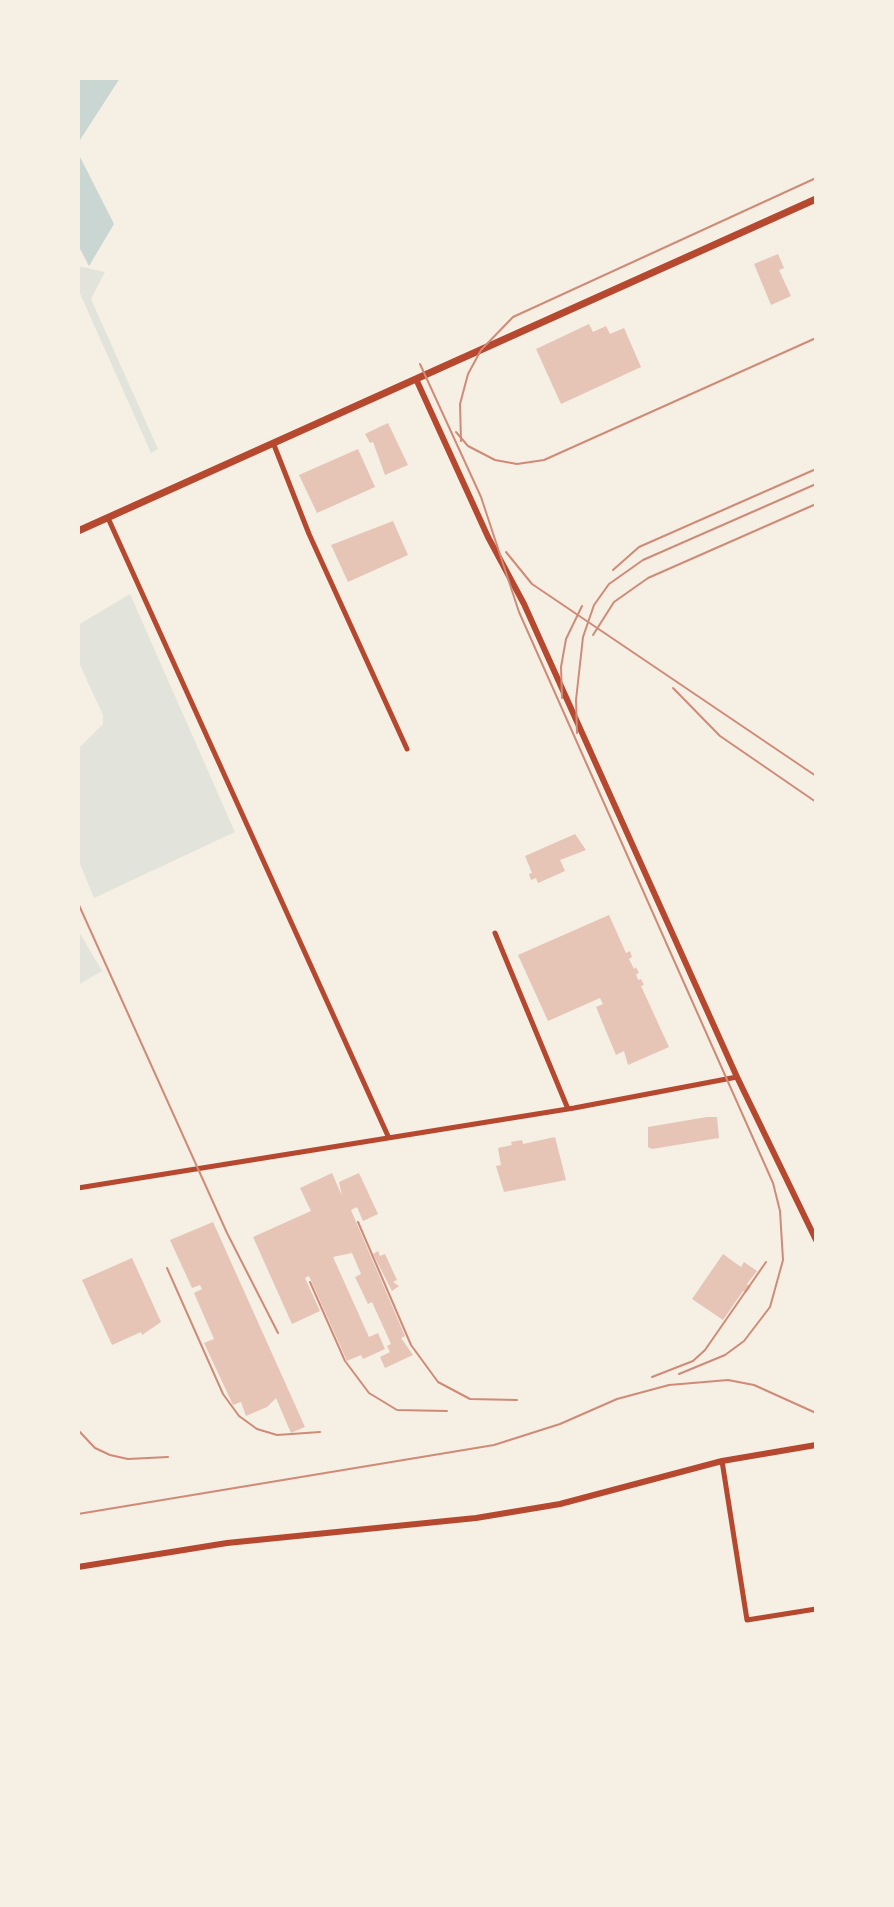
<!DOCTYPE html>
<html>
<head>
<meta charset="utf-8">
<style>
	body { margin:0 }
	#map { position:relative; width:894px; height:1907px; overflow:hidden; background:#f6efe4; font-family:"Source Sans 3",sans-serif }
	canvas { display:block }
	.frame { position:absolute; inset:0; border:80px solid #f6efe4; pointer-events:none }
</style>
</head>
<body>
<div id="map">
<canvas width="894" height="1907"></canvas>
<div class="frame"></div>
</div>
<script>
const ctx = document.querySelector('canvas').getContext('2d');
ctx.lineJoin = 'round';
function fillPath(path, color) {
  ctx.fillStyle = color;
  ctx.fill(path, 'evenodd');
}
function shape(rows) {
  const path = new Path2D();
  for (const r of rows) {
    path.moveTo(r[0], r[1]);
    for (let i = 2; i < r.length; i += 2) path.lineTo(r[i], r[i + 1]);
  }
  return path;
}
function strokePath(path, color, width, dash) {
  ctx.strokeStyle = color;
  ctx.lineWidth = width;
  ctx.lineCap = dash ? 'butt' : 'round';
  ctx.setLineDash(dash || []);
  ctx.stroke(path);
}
const green = shape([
	[78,266,105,272,91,299,158,449,151,453,78,289],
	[130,594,235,832,94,898,78,859,78,749,103,724,103,715,78,661,78,625],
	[78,930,102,971,78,985]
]);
const water = shape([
	[78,78,120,78,78,143],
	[78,153,114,224,89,266,78,245]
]);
const building = shape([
	[778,254,784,268,779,270,791,296,771,305,754,264],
	[589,324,593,332,606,326,610,334,624,328,641,367,561,404,536,349],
	[388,423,408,465,385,475,373,442,370,443,365,434],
	[358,449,375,487,317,513,299,475],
	[393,521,408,555,348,582,331,545],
	[575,834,586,850,560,860,565,871,538,883,536,878,531,880,529,874,532,873,525,856],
	[609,915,626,953,630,951,632,957,629,959,634,969,636,967,639,973,636,974,638,980,641,979,644,985,641,986,669,1047,628,1065,624,1051,616,1055,596,1007,603,1004,600,998,548,1021,518,955],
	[707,1117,717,1117,719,1138,652,1149,648,1147,648,1127],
	[555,1137,566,1180,504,1192,496,1166,501,1165,498,1148,512,1145,511,1142,522,1140,523,1144],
	[332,1173,342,1196,339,1182,359,1173,378,1214,363,1221,357,1207,351,1210,405,1336,401,1338,413,1355,385,1368,380,1357,390,1352,387,1346,391,1344,372,1302,368,1304,355,1277,361,1274,352,1253,333,1257,369,1337,378,1333,385,1349,363,1359,361,1355,347,1361,309,1276,305,1278,320,1311,292,1324,253,1237,311,1211,300,1188],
	[213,1222,305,1427,291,1433,276,1398,267,1407,246,1416,241,1402,233,1405,204,1343,214,1339,194,1293,202,1289,200,1285,192,1288,170,1240],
	[378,1251,380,1256,385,1254,397,1280,393,1282,399,1286,392,1291,373,1254],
	[723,1254,741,1267,744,1262,757,1271,747,1284,751,1287,746,1293,743,1291,723,1320,692,1299],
	[132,1258,161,1322,142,1335,141,1332,112,1345,82,1280]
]);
const minor = shape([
	[274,445,309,534,407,749],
	[108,518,388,1136],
	[495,933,568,1109],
	[78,1188,574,1108,737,1077],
	[722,1461,747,1620,816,1609]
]);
const tertiary = shape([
	[416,379,488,537,524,604,737,1077,816,1240],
	[78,1567,227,1543,476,1518,560,1504,722,1461,816,1445]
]);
const secondary = shape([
	[78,531,816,199]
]);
const rail = shape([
	[420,364,481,497,519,612,773,1183,780,1211,783,1260,770,1307,744,1341,725,1355,679,1374],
	[456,432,468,446,495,460,517,464,544,460,816,338],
	[461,441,460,404,468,374,481,350,513,317,816,178],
	[506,552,532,584,816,776],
	[613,570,639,547,816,469],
	[593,635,614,602,648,578,816,504],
	[673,688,720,736,816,802],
	[562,698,561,667,566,639,582,606],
	[577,733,576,700,583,637,594,605,609,584,643,560,816,484],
	[78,903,227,1233,278,1333],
	[358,1222,411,1345,438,1382,470,1399,517,1400],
	[167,1268,223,1394,239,1416,257,1429,277,1435,320,1432],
	[310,1282,345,1361,369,1393,397,1410,447,1411],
	[652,1377,693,1361,705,1350,766,1262],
	[78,1430,95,1448,110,1455,128,1459,168,1457],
	[78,1514,494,1445,560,1424,617,1399,669,1385,728,1380,754,1385,816,1413]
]);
fillPath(green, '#e2e4dc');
fillPath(water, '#c9d6d2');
fillPath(building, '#e6c5b7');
strokePath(minor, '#b5482f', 5);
strokePath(tertiary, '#b5482f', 6);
strokePath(secondary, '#b5482f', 7);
strokePath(rail, '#cf8b77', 2);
</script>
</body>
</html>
